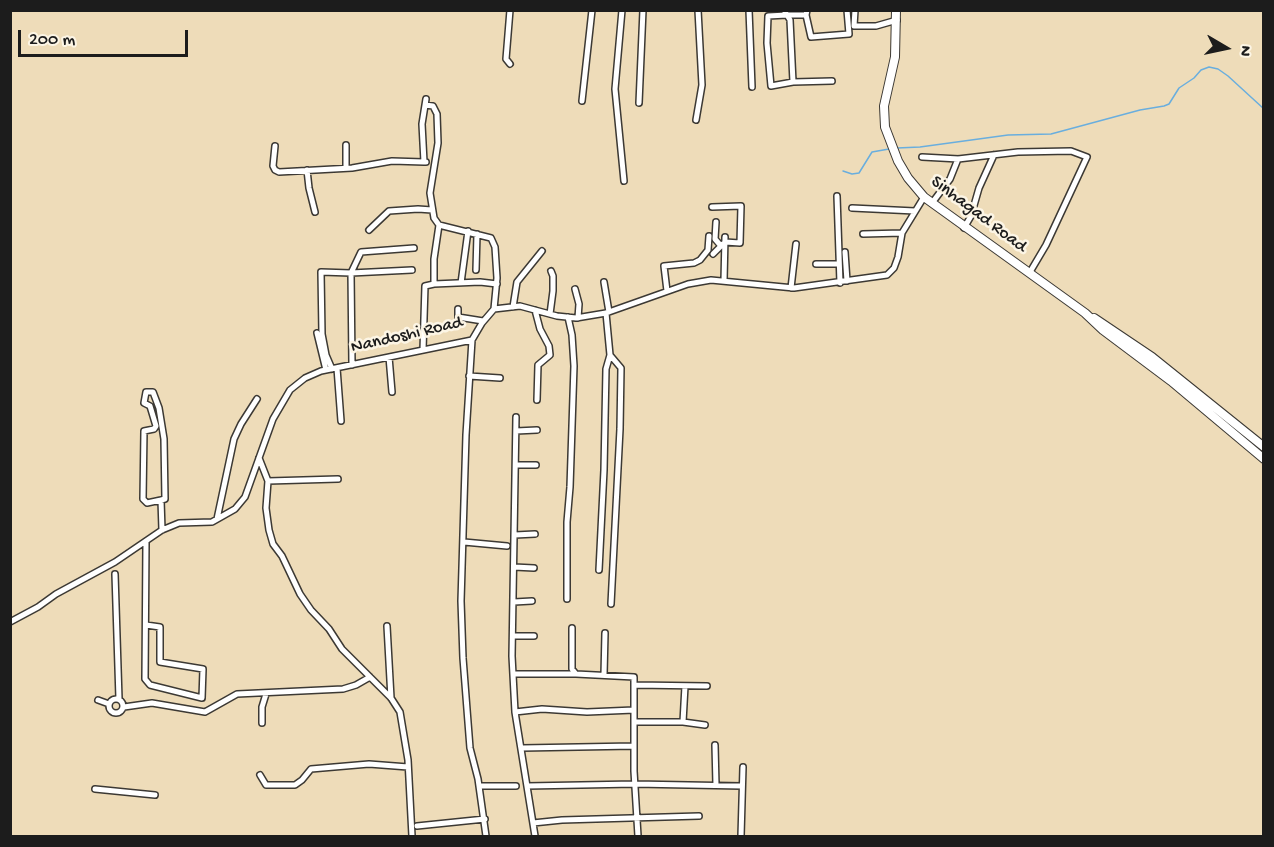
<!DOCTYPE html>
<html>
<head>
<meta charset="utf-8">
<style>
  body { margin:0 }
  #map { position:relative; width:1274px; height:847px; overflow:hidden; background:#eedcb9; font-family:"Gochi Hand",sans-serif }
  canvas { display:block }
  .frame { position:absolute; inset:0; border:12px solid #1c1c1c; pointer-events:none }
  .north { position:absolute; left:1196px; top:18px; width:60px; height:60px; -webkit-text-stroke:4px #fcf5e5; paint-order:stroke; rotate:99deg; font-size:16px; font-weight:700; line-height:24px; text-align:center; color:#1c1c1c }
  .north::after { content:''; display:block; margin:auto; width:21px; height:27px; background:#1c1c1c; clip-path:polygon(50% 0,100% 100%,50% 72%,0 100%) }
  .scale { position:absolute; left:18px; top:30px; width:170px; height:27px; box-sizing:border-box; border:3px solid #1c1c1c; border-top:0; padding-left:8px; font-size:18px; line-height:21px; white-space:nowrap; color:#1c1c1c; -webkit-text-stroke:4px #fcf5e5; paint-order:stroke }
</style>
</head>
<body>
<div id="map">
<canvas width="1274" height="847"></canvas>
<div class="frame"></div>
<div class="north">N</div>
<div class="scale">200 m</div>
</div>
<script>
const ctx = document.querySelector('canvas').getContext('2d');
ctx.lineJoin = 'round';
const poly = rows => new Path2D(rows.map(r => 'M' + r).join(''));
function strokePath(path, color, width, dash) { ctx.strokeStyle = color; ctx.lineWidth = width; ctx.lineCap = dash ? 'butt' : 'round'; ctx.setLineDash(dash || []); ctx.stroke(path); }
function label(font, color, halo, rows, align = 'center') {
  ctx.font = font + ' "Gochi Hand",sans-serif'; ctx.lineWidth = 5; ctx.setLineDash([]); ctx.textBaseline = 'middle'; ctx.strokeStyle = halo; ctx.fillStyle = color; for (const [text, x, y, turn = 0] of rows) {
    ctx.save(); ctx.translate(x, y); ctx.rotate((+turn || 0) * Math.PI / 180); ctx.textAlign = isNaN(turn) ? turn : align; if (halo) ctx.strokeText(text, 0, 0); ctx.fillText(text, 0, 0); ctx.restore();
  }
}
const stream = poly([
  [897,148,920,147,1008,135,1051,134,1140,110,1164,106,1169,104,1179,88,1194,78,1201,70,1209,67,1218,69,1228,76,1264,109],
  [843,171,852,174,859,173,872,152,889,149]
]);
const minor = poly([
  [510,10,506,59,510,64],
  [622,10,615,89,624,181],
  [749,10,752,87],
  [784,10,790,20,793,82,771,86,767,43,768,16,787,15,806,15],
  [807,10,806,15,811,37,849,34,847,10],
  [855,10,854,26,876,26,897,20],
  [793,82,832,81],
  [582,101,592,10],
  [639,103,643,10],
  [696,120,702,85,698,10],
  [275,146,273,166,275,170,279,172,352,168,392,161,424,162],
  [922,157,959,159],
  [426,162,424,162,422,124,426,99],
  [346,168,346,145],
  [307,170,309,188,315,212],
  [837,196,840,283],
  [932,203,950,179,958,159,1018,152,1071,151,1087,157,1046,245,1030,272],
  [712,207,741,206,740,243,725,242,721,246],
  [852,208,915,211],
  [439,225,491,238,495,247,497,278,494,309],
  [964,228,971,216,979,188,994,155],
  [369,230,389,211,418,209,432,210],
  [863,234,902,233],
  [845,252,847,281],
  [713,254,721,246,715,239,716,222],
  [816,264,839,264],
  [476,270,477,234],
  [724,281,725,237],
  [604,282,609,312],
  [461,283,468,231],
  [434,284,480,282,497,284],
  [791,288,796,244],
  [575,289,579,304,578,318],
  [667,291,664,266,694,263,700,260,708,250,709,236],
  [513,307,517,282,542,251],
  [458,309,458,317,483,321],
  [535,310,540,329,549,346,550,355,538,365,537,400],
  [606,313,610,355,621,368,620,429,611,604],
  [550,314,553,291,553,276,551,271],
  [317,333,326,370],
  [472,340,466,435,461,601,463,658,470,748,478,779,486,836],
  [423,350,425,286,434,284,434,259,439,225,434,218,430,193,438,143,437,114,433,106,425,105],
  [389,357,392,392],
  [352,365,351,273,361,252,414,248],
  [337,368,341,421],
  [332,369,326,355,322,334,321,272,351,273,412,270],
  [469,376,500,378],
  [516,417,512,656,515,712,535,836],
  [516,431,537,430],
  [259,458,268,481,266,508,269,530,273,544,282,556,300,594,311,610,329,629,342,649,391,698,400,712,408,760,412,836],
  [516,465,536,465],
  [268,481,338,479],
  [161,500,147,503,143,499,144,431,154,429,156,426,150,406,144,403,146,392,153,392,159,408,164,439,165,499,161,500,162,530],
  [217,519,234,439,241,424,257,399],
  [515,535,535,534],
  [464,542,507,546],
  [514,567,534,568],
  [599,570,604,470,606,369,610,355],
  [115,574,119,699],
  [567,599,567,522,570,487,574,366,572,335,568,317],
  [514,602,532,601],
  [10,622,38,607,56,594,115,562,162,530,179,523,212,522,235,509,245,497,273,419,290,390,305,378,321,371,472,340,482,323,494,309,520,306,557,316,576,318,606,313,688,284,711,280,794,288,887,275,894,268,898,257,902,233,924,197],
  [146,625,160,627,160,662,203,669,202,698,150,685,145,679,146,542],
  [387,626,391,698],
  [572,628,572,669,576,674,634,677,634,771,638,836],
  [513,636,534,636],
  [514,674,576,674],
  [604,675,605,633],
  [634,685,707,686],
  '109 706a7 7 0 1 1 14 0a7 7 0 1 1-14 0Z',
  [98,700,109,704],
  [124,707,152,703,205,712,237,694,343,689,356,685,370,677],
  [515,712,542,709,587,712,634,710],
  [634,722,683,722,705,725],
  [683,722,685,686],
  [262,723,262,707,266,694],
  [715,745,716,785],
  [522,748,634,746],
  [260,775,266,785,295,785,302,780,311,769,369,764,408,767],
  [479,786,516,786],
  [527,786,635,784,742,786],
  [95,789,155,795],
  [533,823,562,820,699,816],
  [417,826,485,819],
  [741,836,743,767]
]);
const primary = poly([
  [896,10,895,57,884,106,885,127,898,161,908,178,924,197,1085,313,1103,330,1171,381,1264,459],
  [1094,318,1152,357,1264,447]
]);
const streetNames = [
  ["Sinhagad Road",978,215,37],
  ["Nandoshi Road",407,336,-13]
];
strokePath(stream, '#69aede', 1.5);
strokePath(minor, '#3c3934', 8);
strokePath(primary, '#3c3934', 10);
strokePath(minor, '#fff', 5);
strokePath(primary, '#fff', 8);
label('18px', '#1c1c1c', '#fcf5e5', streetNames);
</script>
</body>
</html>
